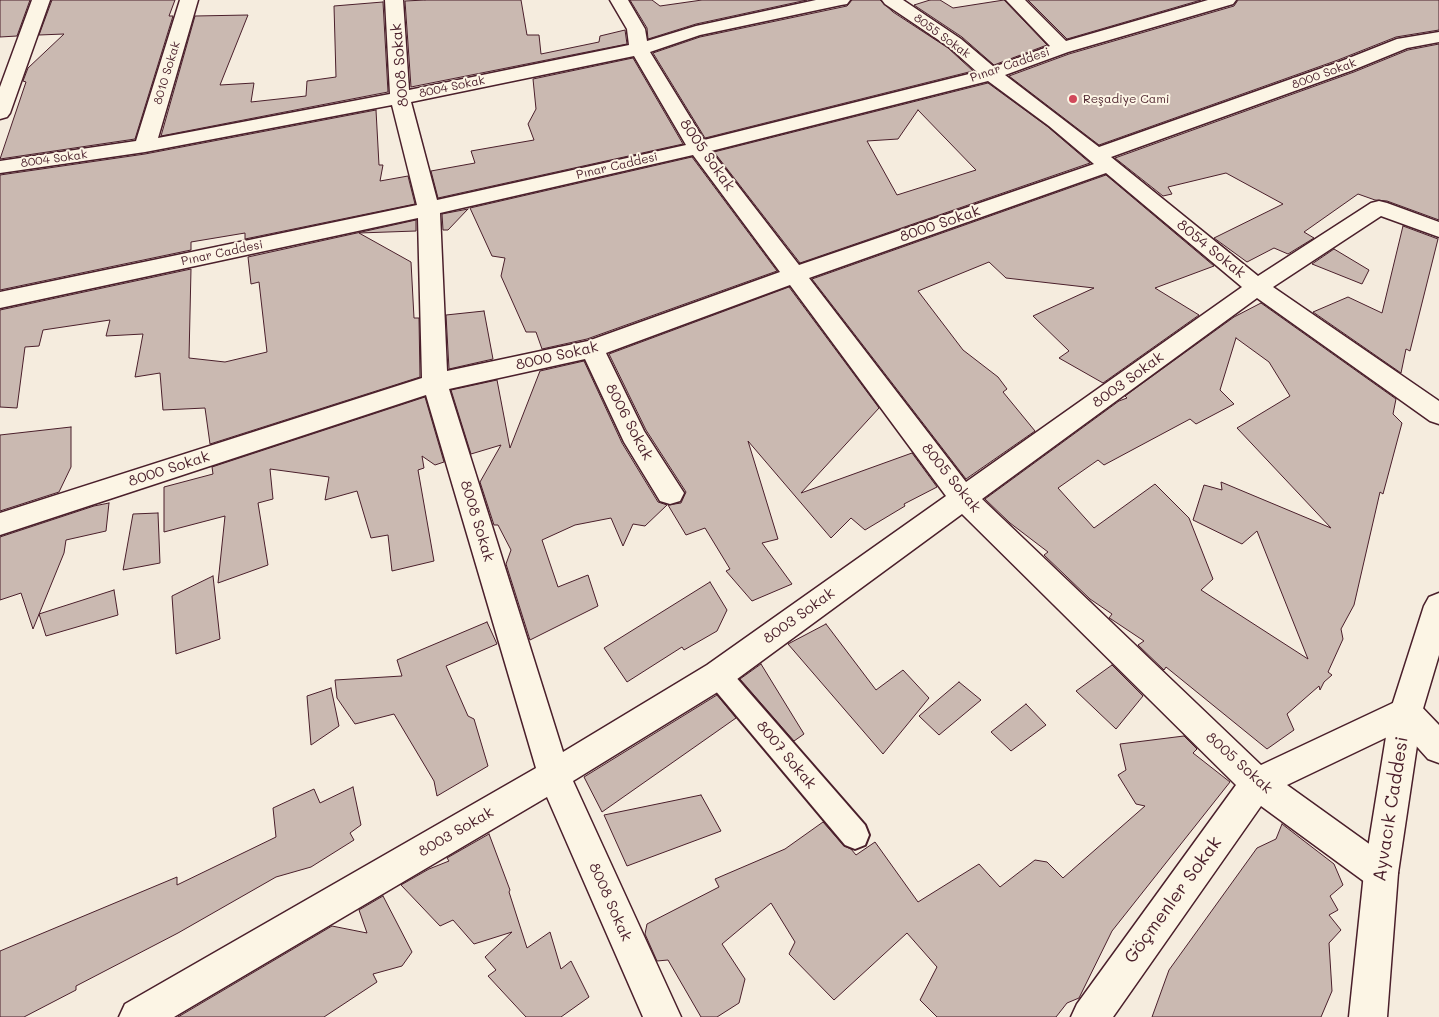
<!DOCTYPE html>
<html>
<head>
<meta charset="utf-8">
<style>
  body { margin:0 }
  canvas { display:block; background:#f5ecde }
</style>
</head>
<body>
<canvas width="1439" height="1017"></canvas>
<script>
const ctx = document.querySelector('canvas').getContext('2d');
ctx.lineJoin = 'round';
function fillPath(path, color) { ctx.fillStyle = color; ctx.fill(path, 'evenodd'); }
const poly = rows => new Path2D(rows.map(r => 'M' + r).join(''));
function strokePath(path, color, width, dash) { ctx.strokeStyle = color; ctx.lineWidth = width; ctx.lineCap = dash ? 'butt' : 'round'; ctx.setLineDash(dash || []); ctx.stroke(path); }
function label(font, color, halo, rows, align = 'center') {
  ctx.font = font + ' Mali,sans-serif'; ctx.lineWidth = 4; ctx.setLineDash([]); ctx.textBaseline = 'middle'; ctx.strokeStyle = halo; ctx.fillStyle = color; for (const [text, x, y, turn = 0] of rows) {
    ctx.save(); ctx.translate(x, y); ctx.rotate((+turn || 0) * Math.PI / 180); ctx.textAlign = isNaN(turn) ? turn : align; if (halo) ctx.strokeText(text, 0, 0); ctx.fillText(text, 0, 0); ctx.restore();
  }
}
const building = poly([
  [0,0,30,0,17,36,0,37,0,0],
  [52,0,175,0,169,16,173,16,135,139,0,159,26,82,23,81,28,68,64,34,39,35,52,0],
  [425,0,521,0,527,35,539,35,541,54,599,42,600,36,625,30,627,44,411,87,405,1,425,0],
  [630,0,652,0,660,6,702,0,807,0,696,24,648,39,647,28,630,0],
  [852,0,880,0,893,12,948,48,973,71,705,138,653,53,700,37,847,6,852,0],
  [930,0,940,0,953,8,1004,0,1047,45,994,65,962,37,914,5,930,0],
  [1028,0,1201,0,1067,39,1028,0],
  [1238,0,1439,0,1439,30,1396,37,1338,60,1099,145,1009,76,1069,54,1234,6,1238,0],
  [383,2,388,92,161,136,195,16,248,15,220,85,254,83,251,102,306,96,307,81,336,77,334,6,383,2],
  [1439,44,1439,220,1387,201,1375,200,1358,194,1304,232,1314,238,1288,254,1274,248,1247,262,1214,238,1283,204,1226,173,1168,187,1172,194,1163,196,1115,158,1354,72,1408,50,1439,44],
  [633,58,683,144,438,198,431,171,475,163,471,151,534,140,528,124,536,109,533,79,633,58],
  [988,83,1048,127,1090,163,800,263,714,152,988,83],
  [918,110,976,170,897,195,867,141,898,139,918,110],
  [376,110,379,165,383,165,380,181,408,176,415,204,245,239,245,233,191,242,191,250,0,290,0,175,145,154,376,110],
  [692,157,777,271,587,339,542,349,536,332,526,332,501,276,505,258,492,256,470,208,692,157],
  [1106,175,1214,266,1155,288,1199,315,1103,383,1059,358,1069,351,1033,316,1094,288,1006,278,989,262,918,291,963,350,998,377,1007,389,1003,392,1035,431,966,479,812,279,1106,175],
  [468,209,448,230,443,230,442,214,468,209],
  [416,220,416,231,359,233,411,262,414,318,419,318,420,377,210,444,205,408,163,410,160,373,135,377,143,334,106,336,110,320,43,330,39,346,25,347,17,408,0,407,0,310,191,269,189,358,225,362,267,352,259,282,251,284,248,257,416,220],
  [1403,226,1438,239,1410,351,1406,349,1401,373,1313,312,1348,297,1382,313,1403,226],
  [1334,249,1369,270,1362,284,1312,264,1334,249],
  [789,287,879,408,801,493,912,453,937,487,904,504,905,506,865,530,851,518,831,538,748,441,778,539,762,543,792,584,752,601,726,571,730,569,705,528,686,535,668,505,681,503,686,492,646,430,609,354,789,287],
  [1261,303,1396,399,1393,414,1402,423,1383,494,1380,492,1354,605,1341,629,1343,639,1328,672,1332,675,1324,682,1320,690,1319,686,1287,714,1294,730,1267,749,1166,667,1164,670,1138,645,1144,641,1111,619,1109,618,1112,614,1090,599,1044,555,1048,552,1010,523,985,499,1119,401,1127,398,1125,396,1234,317,1261,303],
  [1236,338,1269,362,1290,396,1237,428,1331,528,1221,482,1222,490,1204,485,1193,520,1242,544,1257,531,1308,659,1201,590,1213,579,1189,518,1155,484,1094,528,1058,488,1098,460,1104,465,1190,419,1196,424,1234,404,1220,390,1236,338],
  [484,311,493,359,449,369,446,315,484,311],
  [584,361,622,443,658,502,667,505,645,526,633,524,623,546,611,518,575,525,542,540,558,587,588,575,598,606,530,640,506,564,511,550,498,525,494,525,480,482,501,445,471,454,451,390,497,380,510,448,540,371,584,361],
  [425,397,444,462,435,465,422,456,424,468,418,470,434,561,392,571,388,535,371,538,357,491,325,500,329,477,270,469,273,499,258,503,268,565,218,583,225,516,164,532,164,487,213,474,212,467,425,397],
  [71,427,71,467,59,492,0,511,0,435,71,427],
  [109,503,106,531,66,540,64,553,33,629,21,593,0,600,0,537,94,506,109,503],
  [158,513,160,563,123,570,133,514,158,513],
  [213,576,220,639,176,654,172,596,213,576],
  [710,582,727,610,717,631,684,650,682,647,627,682,604,648,710,582],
  [114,590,118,615,46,636,39,614,114,590],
  [487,622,497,644,446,666,468,716,474,719,488,766,437,796,434,781,394,714,355,724,337,698,335,680,402,676,397,660,487,622],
  [826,624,876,690,903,670,929,698,883,754,788,644,826,624],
  [761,664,804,734,794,741,740,679,761,664],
  [1112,665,1143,696,1116,729,1076,691,1112,665],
  [959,682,981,700,939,735,919,716,959,682],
  [331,688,339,726,311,745,307,696,331,688],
  [717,695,736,718,602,812,584,777,717,695],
  [1026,704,1046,725,1011,751,991,732,1026,704],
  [1184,736,1197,749,1193,753,1230,782,1112,931,1079,998,1067,1003,1056,1017,937,1017,920,1000,937,967,907,933,834,1000,789,954,795,942,771,903,722,944,745,979,739,1003,717,1017,701,1017,668,960,657,961,645,934,647,924,719,887,715,879,785,849,823,822,844,846,851,849,856,855,875,842,918,902,979,864,1000,887,1035,860,1047,862,1063,878,1145,806,1136,804,1118,775,1126,770,1120,744,1184,736],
  [353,787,361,825,350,833,354,840,311,867,276,877,178,933,76,986,76,990,24,1017,0,1017,0,951,177,877,177,885,276,837,273,808,314,789,320,803,353,787],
  [701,795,721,831,627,866,604,815,701,795],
  [1282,824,1334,864,1343,885,1330,896,1338,910,1329,915,1341,930,1329,943,1332,991,1321,1017,1152,1017,1169,970,1257,848,1276,839,1282,824],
  [489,834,510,890,509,892,527,948,550,932,561,969,571,961,589,997,561,1017,526,1017,488,976,496,970,485,957,512,932,474,944,453,920,440,926,401,885,429,869,449,861,447,858,489,834],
  [383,896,412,952,402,966,373,974,377,982,324,1017,178,1017,332,926,367,933,359,910,383,896]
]);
const pedestrian = poly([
  [718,664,727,667,865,825,869,835,865,845,855,849,845,845,709,683,705,675,709,667,718,664]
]);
const minor = poly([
  [32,0,50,0,10,113,7,117,0,119,0,87,32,0],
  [180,0,198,0,158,138,390,94,385,0,403,0,409,90,629,45,627,29,610,0,628,0,645,29,647,41,696,26,816,0,850,0,847,4,841,5,700,35,650,52,704,140,977,72,949,47,885,4,882,0,903,0,961,39,994,67,1050,46,1006,0,1025,0,1066,41,1208,0,1236,0,1233,4,1068,52,1005,75,1099,147,1339,62,1397,39,1439,32,1439,42,1407,48,1353,70,1111,157,1258,276,1371,203,1379,201,1387,203,1439,222,1439,237,1381,216,1273,287,1439,401,1439,424,1430,421,1257,298,982,499,1261,765,1395,702,1406,698,1417,702,1439,725,1439,763,1428,759,1402,730,1287,785,1393,861,1398,873,1393,885,1381,890,1369,885,1261,806,1113,1017,1071,1017,1077,1004,1236,785,962,514,729,685,573,781,681,1017,643,1017,547,797,174,1017,119,1017,125,1004,536,768,426,395,0,535,0,513,422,378,418,218,0,308,0,292,417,205,392,105,145,152,0,173,0,161,136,141,180,0],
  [634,56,686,145,437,200,411,102,634,56],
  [988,81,1049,126,1094,164,799,265,711,151,988,81],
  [693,155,780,272,588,341,447,371,440,213,693,155],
  [1106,173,1242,287,966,482,809,278,1106,173],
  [790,285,946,496,707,665,563,752,449,389,585,359,624,442,660,501,670,504,680,501,684,493,644,431,606,353,790,285]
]);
const tertiary = poly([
  [1439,593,1439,655,1422,712,1398,873,1387,1017,1349,1017,1364,873,1390,712,1424,606,1429,597,1439,593]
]);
const markers = [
  [1073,99,5,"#d1495b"]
];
const farStreetnames = [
  ["8055 Sokak",942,36,36],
  ["Pınar Caddesi",1010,65,-19],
  ["8010 Sokak",167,73,-73],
  ["8000 Sokak",1324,74,-20],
  ["8004 Sokak",452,87,-12],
  ["8004 Sokak",54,159,-8],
  ["Pınar Caddesi",617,166,-13],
  ["Pınar Caddesi",222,253,-12]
];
const farPoinames = [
  ["Reşadiye Cami",1083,99]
];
const streetNames = [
  ["8008 Sokak",400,65,-95],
  ["8005 Sokak",707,155,55],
  ["8000 Sokak",940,224,-19],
  ["8054 Sokak",1211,249,39],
  ["8000 Sokak",557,356,-13],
  ["8003 Sokak",1128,380,-36],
  ["8006 Sokak",629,422,62],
  ["8000 Sokak",169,469,-18],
  ["8005 Sokak",951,478,51],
  ["8008 Sokak",477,521,73],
  ["8003 Sokak",799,616,-36],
  ["8007 Sokak",786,755,50],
  ["8005 Sokak",1239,763,42],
  ["8003 Sokak",456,832,-30],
  ["8008 Sokak",610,902,66]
];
const nearStreetnames = [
  ["Ayvacık Caddesi",1391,809,-81],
  ["Göçmenler Sokak",1173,900,-54]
];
fillPath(building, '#cab9b1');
strokePath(building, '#4a1f2b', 1);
strokePath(pedestrian, '#4a1f2b', 4);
strokePath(minor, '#4a1f2b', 3);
strokePath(tertiary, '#4a1f2b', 3);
fillPath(pedestrian, '#fcf5e5');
fillPath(minor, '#fcf5e5');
fillPath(tertiary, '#fcf5e5');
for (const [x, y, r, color] of markers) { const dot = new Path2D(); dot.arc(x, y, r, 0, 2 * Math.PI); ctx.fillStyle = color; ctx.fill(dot); strokePath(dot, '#fcf5e5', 2); }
label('12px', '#4a1f2b', '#fcf5e5', farStreetnames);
label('12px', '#4a1f2b', '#fcf5e5', farPoinames, 'left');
label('15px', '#4a1f2b', '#fcf5e5', streetNames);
label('18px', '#4a1f2b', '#fcf5e5', nearStreetnames);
</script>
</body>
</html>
